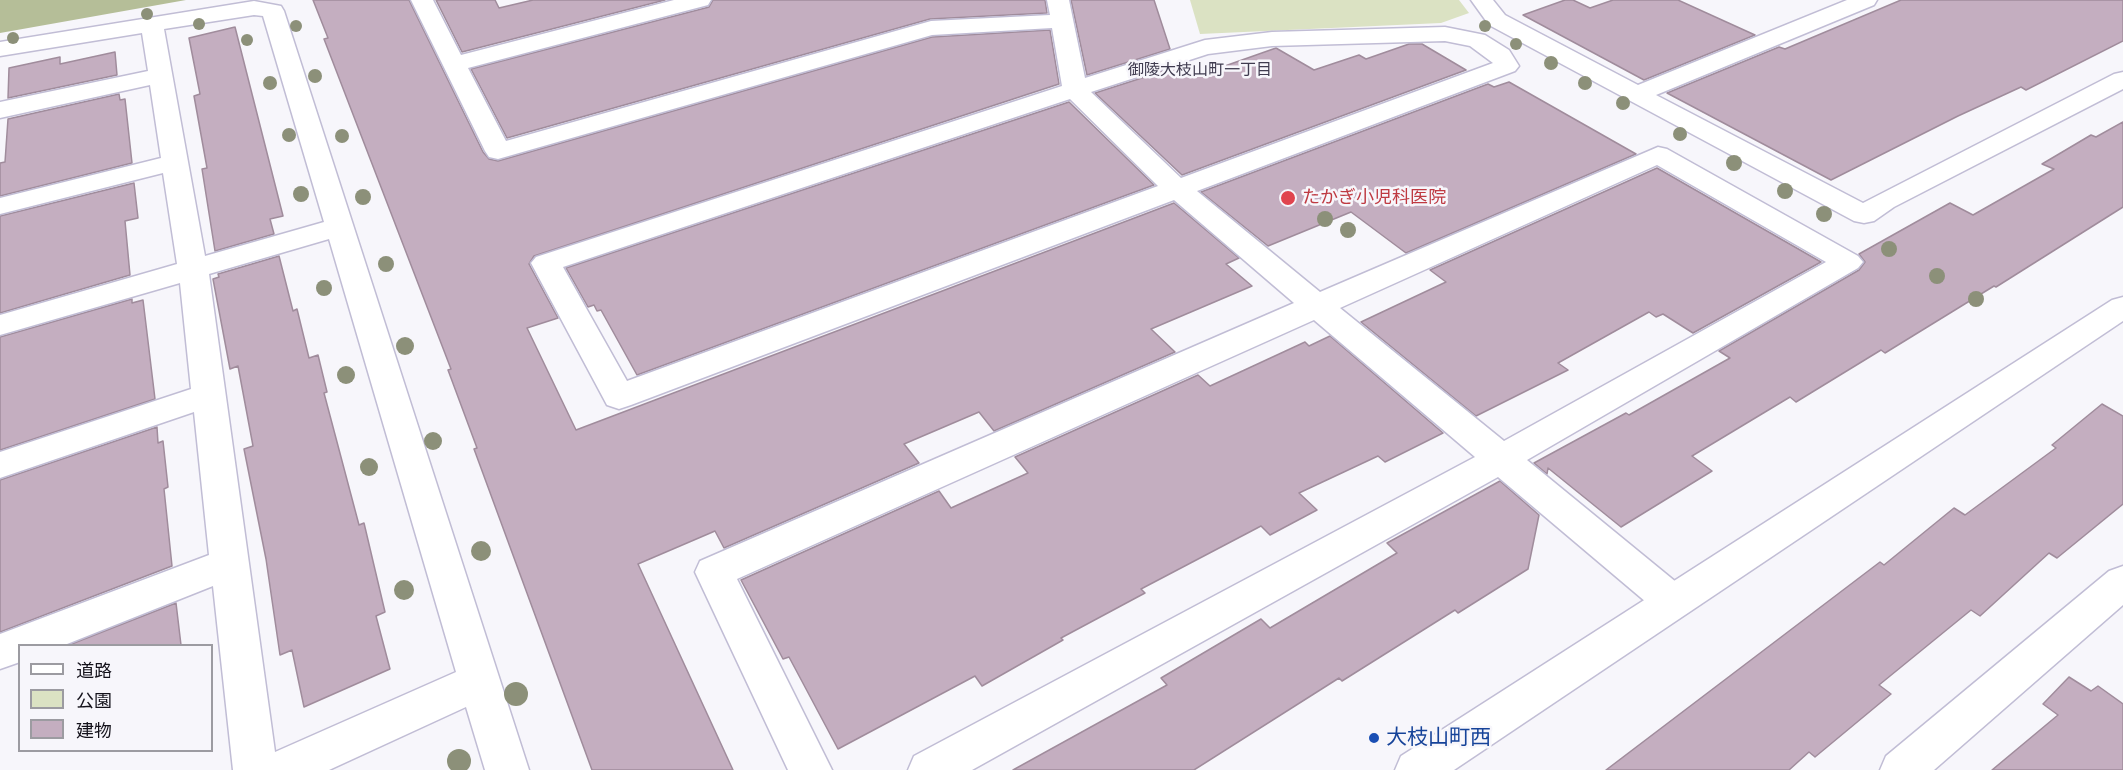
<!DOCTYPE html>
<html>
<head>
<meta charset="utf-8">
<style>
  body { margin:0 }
  #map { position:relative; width:2123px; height:770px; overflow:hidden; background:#f7f6fb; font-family:Inter,"Noto Sans JP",sans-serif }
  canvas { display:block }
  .legend { position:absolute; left:18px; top:644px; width:195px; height:108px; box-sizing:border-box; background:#f7f6fb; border:2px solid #9c9ba1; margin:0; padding:8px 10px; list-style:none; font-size:18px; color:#14121b }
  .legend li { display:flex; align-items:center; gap:12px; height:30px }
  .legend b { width:30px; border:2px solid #9c9ba1 }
</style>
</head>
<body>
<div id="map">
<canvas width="2123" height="770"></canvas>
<ul class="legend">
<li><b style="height:8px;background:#fff"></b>道路</li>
<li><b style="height:16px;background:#dbe2c3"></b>公園</li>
<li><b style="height:16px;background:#c4aec0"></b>建物</li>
</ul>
</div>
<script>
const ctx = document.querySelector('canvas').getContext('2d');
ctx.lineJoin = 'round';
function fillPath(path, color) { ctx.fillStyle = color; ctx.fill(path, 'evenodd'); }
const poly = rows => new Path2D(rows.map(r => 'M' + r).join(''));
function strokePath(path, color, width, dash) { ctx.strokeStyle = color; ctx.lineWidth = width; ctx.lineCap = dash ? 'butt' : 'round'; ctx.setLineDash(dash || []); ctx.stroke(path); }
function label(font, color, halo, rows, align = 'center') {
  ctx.font = font + ' Inter,"Noto Sans JP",sans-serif'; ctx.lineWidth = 5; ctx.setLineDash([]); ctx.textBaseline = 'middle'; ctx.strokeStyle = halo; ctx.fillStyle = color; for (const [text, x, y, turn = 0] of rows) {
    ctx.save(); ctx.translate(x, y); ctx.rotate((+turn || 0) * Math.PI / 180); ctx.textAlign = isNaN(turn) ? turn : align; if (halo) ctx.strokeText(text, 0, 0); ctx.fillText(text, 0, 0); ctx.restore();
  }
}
const green = poly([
  [1190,0,1459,0,1469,13,1441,23,1200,34]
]);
const forest = poly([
  [0,0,186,0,0,33]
]);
const building = poly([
  [313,0,409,0,483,152,489,159,498,161,932,37,1050,30,1059,84,534,256,529,264,558,318,527,328,576,430,1174,203,1239,258,1226,264,1252,286,1151,329,1175,352,994,431,979,412,904,444,919,463,724,548,715,531,638,564,733,770,592,770,474,449,477,448,448,370,451,369,324,39,328,38,313,0],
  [436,0,495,0,499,8,533,0,665,0,462,52,436,0],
  [713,0,1045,0,1047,13,930,19,507,138,471,69,709,7,713,0],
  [1071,0,1154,0,1170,49,1087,75,1071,0],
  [1565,0,1573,0,1590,8,1613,0,1678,0,1755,35,1644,80,1523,15,1565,0],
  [1901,0,2123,0,2123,41,2026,90,2021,87,1958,116,1831,180,1667,93,1779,47,1785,49,1901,0],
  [235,27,283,216,270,219,274,234,215,251,202,169,207,168,194,96,200,94,189,38,235,27],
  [1409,44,1422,44,1466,70,1182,175,1095,93,1176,67,1179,78,1218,65,1222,67,1276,48,1314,70,1359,55,1366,59,1409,44],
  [115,52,117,75,8,98,9,68,60,57,60,64,115,52],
  [1509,82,1636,154,1406,253,1351,212,1268,246,1201,192,1488,84,1494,87,1509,82],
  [119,94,120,100,125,99,132,163,0,196,0,163,5,162,8,119,119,94],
  [1069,102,1154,185,637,375,601,310,597,311,594,305,588,307,566,268,1069,102],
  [2123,122,2123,207,1996,287,1994,286,1885,353,1881,350,1796,402,1790,397,1692,456,1712,471,1621,527,1548,468,1547,474,1534,463,1626,413,1629,415,1730,358,1719,351,1859,270,1865,262,1859,254,1950,203,1973,215,2054,169,2042,164,2091,135,2096,137,2123,122],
  [1657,168,1821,262,1693,333,1663,314,1656,317,1649,312,1558,363,1568,370,1476,416,1361,322,1446,282,1430,270,1657,168],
  [134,183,138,218,125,221,130,275,0,313,0,216,134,183],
  [279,256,293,311,297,309,309,358,318,355,327,392,324,393,359,525,364,523,385,612,376,616,390,669,304,707,292,650,280,655,266,559,244,449,253,446,238,366,230,369,213,279,219,277,218,274,279,256],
  [132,299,132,303,143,300,155,399,0,450,0,337,132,299],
  [1330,336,1443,433,1385,462,1378,456,1299,493,1317,510,1270,535,1261,526,1141,589,1145,593,1061,638,1063,640,982,686,975,676,838,749,789,657,783,659,741,580,939,491,951,508,1028,473,1015,457,1198,375,1210,386,1305,342,1309,346,1330,336],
  [2102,404,2123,416,2123,504,2057,558,2049,553,1980,616,1971,610,1879,685,1891,694,1815,757,1809,752,1789,770,1606,770,1880,562,1884,565,1954,508,1965,515,2056,448,2052,445,2102,404],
  [157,427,158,443,163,441,168,487,164,489,172,566,0,632,0,480,157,427],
  [1500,481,1539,515,1528,569,1458,613,1455,610,1342,681,1339,678,1194,770,1013,770,1167,685,1161,678,1261,619,1270,628,1397,553,1387,543,1500,481],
  [176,603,181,645,69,645,176,603],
  [2069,677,2091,691,2098,686,2123,704,2123,770,1992,770,2058,715,2043,704,2069,677]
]);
const minor = poly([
  [411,0,433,0,461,55,674,0,711,0,708,5,468,68,506,141,931,21,1050,15,1047,0,1069,0,1085,78,1205,40,1272,32,1445,27,1485,35,1509,50,1519,66,1515,71,1197,191,1320,292,1658,147,1667,149,1858,256,1863,262,1858,268,1527,460,1687,591,1693,602,1687,613,1673,618,1659,613,1498,477,972,770,908,770,914,756,1475,457,1314,320,737,579,832,770,788,770,695,572,700,561,1294,303,1174,200,631,405,619,409,607,405,531,263,536,257,1062,86,1052,28,932,35,498,159,489,157,485,151,411,0],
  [1445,41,1470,46,1493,63,1181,178,1091,92,1208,54,1272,46,1445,41],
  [1070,99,1158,186,627,381,563,267,1070,99],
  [1657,165,1826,262,1504,441,1340,308,1657,165],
  [1471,0,1493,0,1505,15,1638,85,1847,0,1877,0,1874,5,1656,95,1863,203,2114,74,2123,72,2123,89,1894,207,1874,221,1864,223,1854,221,1489,25,1471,0],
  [254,1,281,6,284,11,529,770,485,770,466,707,329,770,233,770,213,586,62,646,20,646,20,662,0,669,0,634,209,555,194,412,0,478,0,452,191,389,180,283,0,335,0,315,177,264,163,173,0,214,0,198,161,158,150,85,0,118,0,102,148,71,142,33,0,56,0,42,254,1],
  [254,15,263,16,324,222,205,256,164,29,254,15],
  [329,239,456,672,275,752,209,274,329,239],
  [2123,566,2123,605,1934,770,1880,770,1886,756,2109,571,2123,566]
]);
const tertiary = poly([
  [2123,297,2123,321,1454,770,1395,770,1401,756,2112,300,2123,297]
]);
const trees = [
  [147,14,6],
  [199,24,6],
  [296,26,6],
  [1485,26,6],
  [13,38,6],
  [247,40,6],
  [1516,44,6],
  [1551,63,7],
  [315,76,7],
  [270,83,7],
  [1585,83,7],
  [1623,103,7],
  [1680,134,7],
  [289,135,7],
  [342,136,7],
  [1734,163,8],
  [1785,191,8],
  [301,194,8],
  [363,197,8],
  [1824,214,8],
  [1325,219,8],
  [1348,230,8],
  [1889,249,8],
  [386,264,8],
  [1937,276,8],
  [324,288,8],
  [1976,299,8],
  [405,346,9],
  [346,375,9],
  [433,441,9],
  [369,467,9],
  [481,551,10],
  [404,590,10],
  [516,694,12],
  [459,761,12]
];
const markers = [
  [1288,198,8,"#e0444e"],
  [1374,738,6,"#1a4fb4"]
];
const farNeighbourhoodnames = [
  ["御陵大枝山町一丁目",1200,70]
];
const healthNames = [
  ["たかぎ小児科医院",1302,198]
];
const nearTransitnames = [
  ["大枝山町西",1386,738]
];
fillPath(green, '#dbe2c3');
fillPath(forest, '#b5be98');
fillPath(building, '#c4aec0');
strokePath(building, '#a08c9c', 1.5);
strokePath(minor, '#c1bdd5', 3);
strokePath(tertiary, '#c1bdd5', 3);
fillPath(minor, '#fff');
fillPath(tertiary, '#fff');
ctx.fillStyle = '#8c9079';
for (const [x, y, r] of trees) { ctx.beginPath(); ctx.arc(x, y, r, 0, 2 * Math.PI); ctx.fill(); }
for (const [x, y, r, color] of markers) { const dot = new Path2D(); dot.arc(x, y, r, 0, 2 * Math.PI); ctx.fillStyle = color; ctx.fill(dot); strokePath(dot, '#f7f6fb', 2); }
label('16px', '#403c50', '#f7f6fb', farNeighbourhoodnames);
label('18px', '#be3a42', '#f7f6fb', healthNames, 'left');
label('21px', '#164399', '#f7f6fb', nearTransitnames, 'left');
</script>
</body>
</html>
